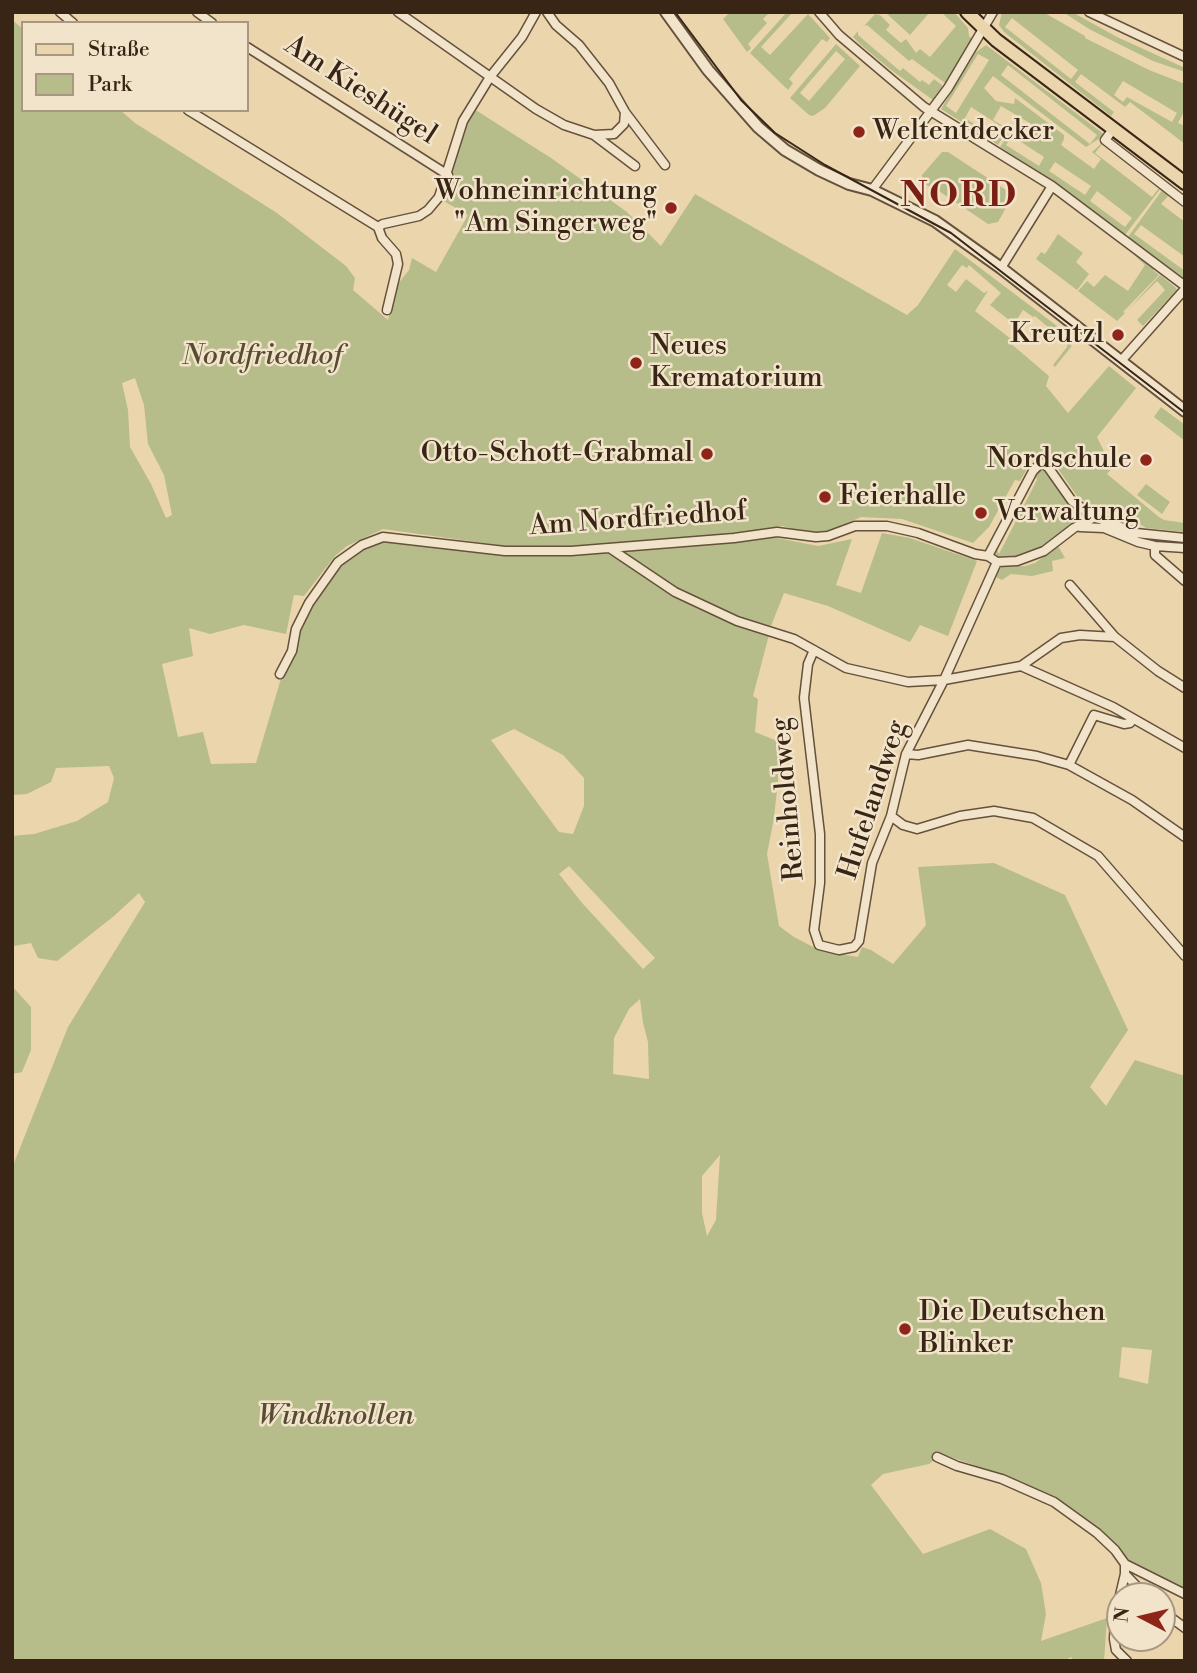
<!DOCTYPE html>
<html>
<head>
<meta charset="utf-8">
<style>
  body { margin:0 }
  #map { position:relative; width:1197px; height:1673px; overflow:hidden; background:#ebd5ad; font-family:"Libre Bodoni",serif }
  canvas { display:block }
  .frame { position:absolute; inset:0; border:14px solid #382516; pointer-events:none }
  .legend { position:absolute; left:21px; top:21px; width:228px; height:91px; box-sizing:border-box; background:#f2e4ca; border:2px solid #a89882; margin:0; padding:9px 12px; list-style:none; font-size:21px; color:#382516 }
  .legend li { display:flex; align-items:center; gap:14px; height:35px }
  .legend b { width:35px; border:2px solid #a89882 }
  .north { position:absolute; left:1106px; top:1582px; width:70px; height:70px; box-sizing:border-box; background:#f2e4ca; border:2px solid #a89882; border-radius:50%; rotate:277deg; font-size:19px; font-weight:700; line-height:28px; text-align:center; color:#382516 }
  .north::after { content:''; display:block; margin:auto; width:24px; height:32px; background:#8f2418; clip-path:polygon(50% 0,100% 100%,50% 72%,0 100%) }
</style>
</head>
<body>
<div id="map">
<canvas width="1197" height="1673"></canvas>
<div class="frame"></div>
<ul class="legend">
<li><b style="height:9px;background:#ebd5ad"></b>Straße</li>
<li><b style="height:19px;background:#b6bd8a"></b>Park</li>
</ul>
<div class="north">N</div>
</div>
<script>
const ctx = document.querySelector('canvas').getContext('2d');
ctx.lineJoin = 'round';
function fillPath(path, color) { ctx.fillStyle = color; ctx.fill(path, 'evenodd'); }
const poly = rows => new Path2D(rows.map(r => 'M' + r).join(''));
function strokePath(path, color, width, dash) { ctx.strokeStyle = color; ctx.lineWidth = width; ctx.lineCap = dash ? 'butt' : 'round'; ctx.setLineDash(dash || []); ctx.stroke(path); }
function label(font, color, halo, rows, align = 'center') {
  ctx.font = font + ' "Libre Bodoni",serif'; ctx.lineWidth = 5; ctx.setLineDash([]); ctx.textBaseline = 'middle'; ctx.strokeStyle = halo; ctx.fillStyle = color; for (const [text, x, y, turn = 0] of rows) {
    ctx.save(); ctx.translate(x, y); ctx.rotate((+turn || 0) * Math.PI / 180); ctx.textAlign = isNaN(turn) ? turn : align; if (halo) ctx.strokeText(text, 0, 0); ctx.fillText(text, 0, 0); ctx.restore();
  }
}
const green = poly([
  [730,12,770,12,763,19,767,23,748,44,751,48,747,52,723,19],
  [787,12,793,12,761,47,770,55,808,14,830,38,827,42,822,39,789,79,793,83,788,90,750,53],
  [885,12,930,12,910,35],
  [941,12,954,12,968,28,969,36,973,40,945,83,912,59,909,61,867,25,864,26,875,14,880,15,890,25,886,30,901,43,906,39,916,53,920,49,930,57,956,26],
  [1002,12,1043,12,1085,36,1085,38,1149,70,1185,84,1185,110,1178,123,1185,126,1185,144,1130,102,1125,107,1081,74,1075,82,1114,112,1111,116,1004,32,999,25],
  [1012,18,1078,70,1071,79,1005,27],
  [1123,81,1177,113,1172,122,1127,97,1123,102,1114,95],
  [1063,12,1072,12,1117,37,1185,68,1185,72,1153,61,1089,29],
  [12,20,23,29,23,110,120,110,135,123,277,213,346,266,355,278,353,290,388,320,397,285,409,270,412,258,436,272,468,215,440,199,452,173,467,121,474,109,551,158,627,212,661,246,695,194,907,315,918,305,955,249,1073,338,1071,347,1055,367,1053,365,1067,347,1067,343,1035,316,1033,317,1023,310,1014,324,990,305,1001,293,969,265,967,268,962,265,947,285,956,292,966,279,984,293,988,291,975,311,1011,339,1009,342,1049,376,1046,386,1068,413,1109,366,1136,388,1097,437,1112,468,1107,474,1159,517,1164,520,1185,523,1185,532,1146,528,1140,524,1138,527,1099,510,1077,496,1051,459,1044,456,1036,457,1031,462,1020,481,1015,480,989,527,973,543,902,519,861,517,830,531,805,533,783,526,732,534,558,548,505,546,383,529,347,546,335,556,304,596,294,595,286,634,244,625,210,634,189,628,193,656,162,664,178,737,203,732,211,764,256,763,282,675,310,607,342,565,363,549,384,541,506,554,610,552,735,623,769,635,753,696,758,699,755,732,782,743,774,818,767,854,779,926,794,937,821,951,858,957,862,947,871,950,893,964,926,925,918,867,994,863,1065,895,1128,1030,1090,1087,1106,1106,1135,1060,1185,1076,1185,1589,1129,1561,1117,1548,1056,1499,994,1472,942,1454,929,1464,883,1474,871,1485,923,1554,990,1529,1026,1549,1041,1583,1046,1614,1041,1641,1107,1618,1104,1661,1073,1661,1071,1657,1064,1661,12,1661,12,1168,68,1027,145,902,139,893,114,916,57,961,38,958,31,943,14,946,12,955,12,836,34,834,77,821,108,802,114,778,109,766,56,768,51,782,27,794,12,795],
  [135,378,144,405,148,444,164,475,172,515,166,518,151,484,130,447,128,410,122,383],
  [514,729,563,755,584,778,584,806,573,834,559,832,491,740],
  [569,866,655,958,643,969,583,904,559,874],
  [640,999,643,1023,648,1042,649,1079,613,1074,614,1038,629,1009],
  [720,1155,716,1220,707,1236,702,1213,702,1176],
  [1122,1347,1152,1350,1148,1384,1119,1377],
  [858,31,858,35,900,71,903,68,920,82,922,80,929,85,934,79,943,86,933,100,891,70,861,45,853,37],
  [836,44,860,66,825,108,813,116,809,115,790,98],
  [836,51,845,59,809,101,800,93],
  [986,45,1105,135,1086,147,993,76,984,88,996,101,1014,104,1015,98,1064,135,1064,139,1061,145,1094,169,1101,159,1092,152,1102,143,1161,188,1125,235,1044,176,1000,147,1011,131,1024,139,1033,125,1001,106,993,120,1008,129,998,145,941,109,976,52],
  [978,54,989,60,956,113,946,106],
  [1008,65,1097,135,1090,144,1001,75],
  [971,107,1002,127,996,138,965,118],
  [1012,136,1044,157,1039,166,1006,145],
  [1103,143,1159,188,1152,197,1095,153],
  [1055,162,1091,186,1085,195,1049,171],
  [1097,191,1132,218,1125,227,1090,201],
  [942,152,948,152,1012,194,1012,197,998,222,988,224,942,193,923,183,922,175],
  [1163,189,1185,206,1185,208,1168,196,1161,204,1185,222,1185,257,1141,225,1134,234,1185,271,1185,279,1128,237],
  [1058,234,1083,253,1076,262,1089,274,1077,290,1036,259,1041,252,1045,254],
  [1132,253,1154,268,1153,270,1159,275,1123,312,1125,313,1117,321,1078,291,1087,281,1094,287,1105,275,1128,291,1145,265],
  [1160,275,1175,287,1177,290,1143,326,1137,320,1165,290,1157,281,1127,311],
  [1161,407,1185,425,1185,441,1154,417],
  [1039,468,1045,468,1085,514,1085,518,1039,550,1023,556,1006,558,996,557,996,547,999,554,1037,480,1035,472],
  [1146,484,1170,502,1162,514,1137,495],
  [882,533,910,538,977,561,948,636,920,625,910,642,828,606,784,593,771,626,740,617,678,589,621,551,772,537,818,546,852,539,836,585,861,593],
  [1058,546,1065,558,1052,561,1053,571,1032,576,1011,574,1002,580,996,577,1001,567,1025,566,1035,563],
  [12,986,31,1007,31,1050,22,1072,12,1074]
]);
const minor = poly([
  [60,12,73,23],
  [197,12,212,23],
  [398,12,536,109,564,125,594,135,614,134,624,124,625,112],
  [547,12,556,25,579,45,609,83,625,112,665,165],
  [819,12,839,35,924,107,1052,186,1185,286],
  [1089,12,1185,57],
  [247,47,448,175],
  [188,110,378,227],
  [1114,128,1105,140,1185,202],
  [594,135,635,166],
  [872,190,948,88,993,12],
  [378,227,383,224,419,216,428,210,439,197,463,121,490,77,522,37,536,12],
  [378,227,382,238,396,254,398,264,387,310],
  [1001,268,1052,186],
  [1121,361,1185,289],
  [1080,527,1104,528,1138,542,1155,546,1185,548],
  [1155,546,1155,555,1185,581],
  [611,549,675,592,737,621,794,639,846,668,908,682,944,680,1021,666,1113,707,1185,748],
  [988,556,1033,471,1041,463,1048,467,1072,501,1095,517,1136,533,1185,538],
  [1070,585,1115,637,1158,671,1185,688],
  [814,650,808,664,804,698,820,834,820,883,814,930,819,945,839,950,854,947,859,941,872,863,891,816,906,754,944,680,997,562],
  [1021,666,1061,638,1080,635,1115,637],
  [280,674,292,651,296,629,309,603,338,562,362,545,383,537,505,551,571,551,734,538,777,532,816,537,828,536,855,526,887,526,918,533,975,554,988,556,997,562,1017,561,1044,551,1074,528,1095,517],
  [906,754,918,755,968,745,1037,756,1069,765,1132,800,1185,837],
  [1069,765,1094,715,1124,724,1130,723,1133,719],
  [891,816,903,825,917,829,960,816,994,811,1033,818,1098,856,1185,956],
  [937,1457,957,1466,1002,1479,1054,1502,1097,1533,1115,1550,1125,1564,1185,1594],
  [1125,1564,1125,1574,1115,1616,1114,1639,1116,1650,1127,1661],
  [1125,1574,1146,1596],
  [1162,1611,1185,1628]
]);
const tertiary = poly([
  [666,12,708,70,758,127,785,150,819,170,849,184,872,190,935,221,1001,268,1185,411]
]);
const primary = poly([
  [967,12,996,40,1185,183]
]);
const tram = poly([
  [675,12,741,100,775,133,825,165,951,233,1185,413]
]);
const markers = [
  [859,132,7,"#8f2418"],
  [671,208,7,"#8f2418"],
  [1118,335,7,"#8f2418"],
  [636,363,7,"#8f2418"],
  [707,454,7,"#8f2418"],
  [1146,460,7,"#8f2418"],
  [825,497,7,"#8f2418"],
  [981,513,7,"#8f2418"],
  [905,1329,7,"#8f2418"]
];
const streetNames = [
  ["Am Kieshügel",360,91,33],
  ["Am Nordfriedhof",638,520,-4],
  ["Reinholdweg",789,799,-95],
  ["Hufelandweg",874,800,-72]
];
const poiNames = [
  ["Weltentdecker",873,132],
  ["Wohneinrichtung",657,192,"right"],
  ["\"Am Singerweg\"",657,224,"right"],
  ["Kreutzl",1104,335,"right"],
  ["Neues",650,347],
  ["Krematorium",650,379],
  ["Otto-Schott-Grabmal",693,454,"right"],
  ["Nordschule",1132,460,"right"],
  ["Feierhalle",839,497],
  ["Verwaltung",995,513],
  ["Die Deutschen",919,1313],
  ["Blinker",919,1345]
];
const parkNames = [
  ["Nordfriedhof",262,357],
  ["Windknollen",336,1417]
];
const districtNames = [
  ["NORD",959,198]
];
fillPath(green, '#b6bd8a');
strokePath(minor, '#65513c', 11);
strokePath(tertiary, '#65513c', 14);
strokePath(primary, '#382516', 16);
strokePath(minor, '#f2e4ca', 8);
strokePath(tertiary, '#f2e4ca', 10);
strokePath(primary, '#ebd5ad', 12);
strokePath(tram, '#382516', 2);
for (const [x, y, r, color] of markers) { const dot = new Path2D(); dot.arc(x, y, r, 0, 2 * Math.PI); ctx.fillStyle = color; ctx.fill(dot); strokePath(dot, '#f2e4ca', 2.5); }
label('28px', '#382516', '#f2e4ca', streetNames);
label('28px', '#382516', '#f2e4ca', poiNames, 'left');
label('italic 28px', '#584b33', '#f2e4ca', parkNames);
ctx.letterSpacing = '2px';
label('bold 35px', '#7a1f14', '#f2e4ca', districtNames);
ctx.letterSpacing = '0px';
</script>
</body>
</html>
